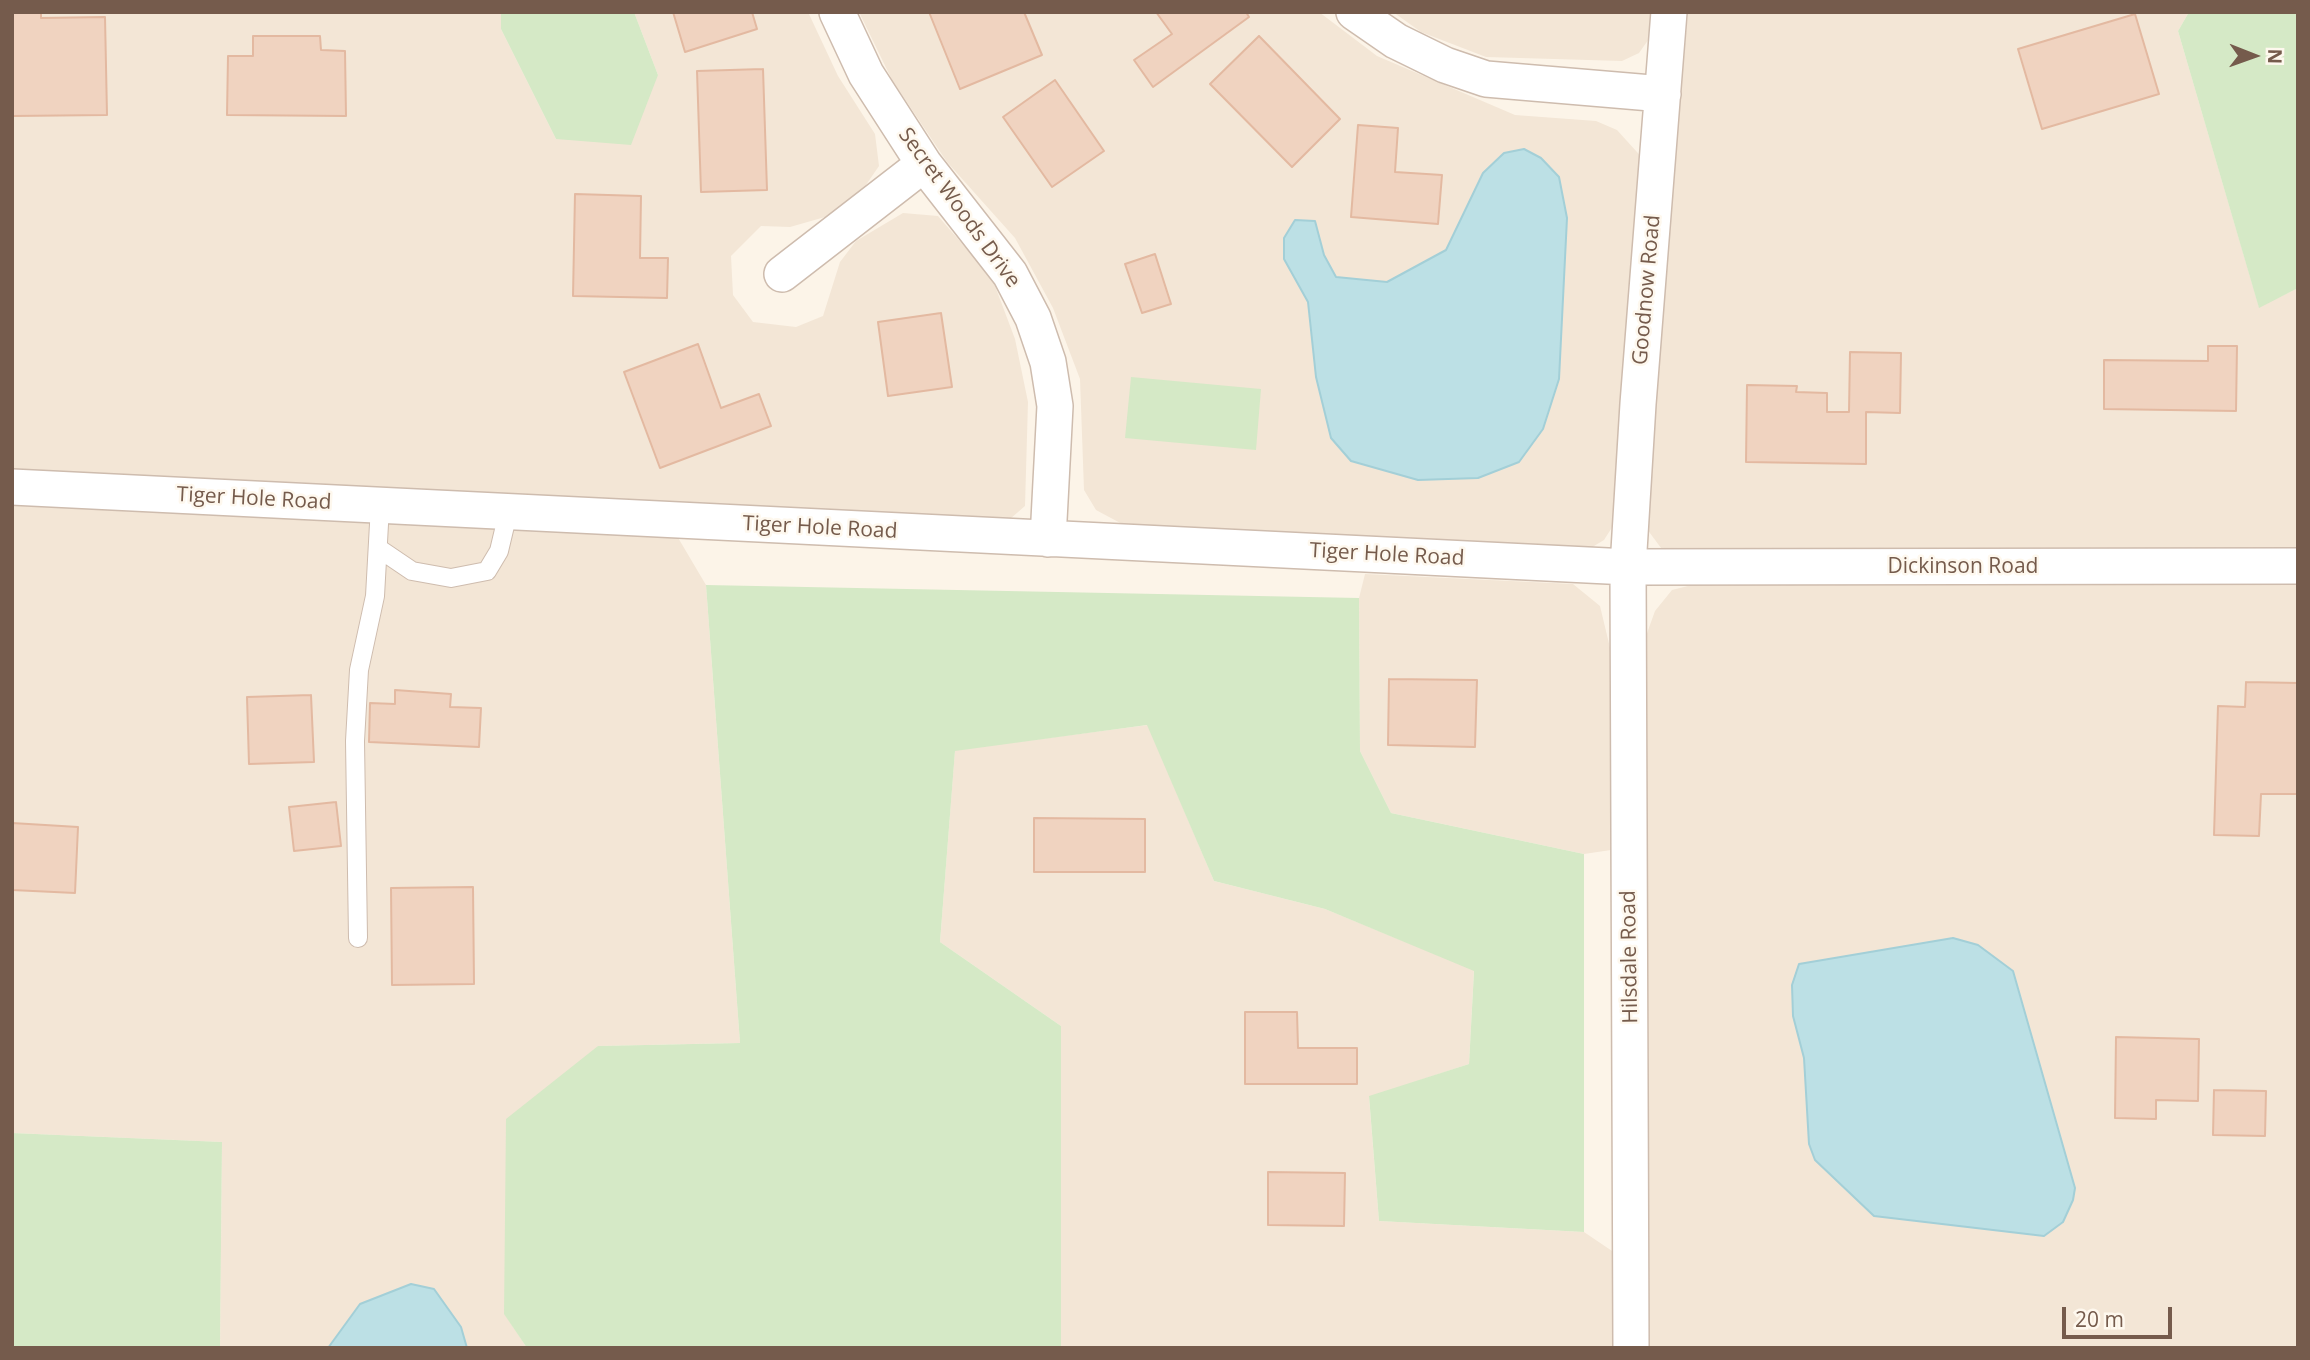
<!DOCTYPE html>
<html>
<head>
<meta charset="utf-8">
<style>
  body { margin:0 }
  #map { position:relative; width:2310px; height:1360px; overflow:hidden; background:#fcf4e8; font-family:"Open Sans",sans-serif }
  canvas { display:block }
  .frame { position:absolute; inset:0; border:14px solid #755b4c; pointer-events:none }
  .north { position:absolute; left:2219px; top:21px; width:70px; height:70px; -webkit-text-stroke:5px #fef8ee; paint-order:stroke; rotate:91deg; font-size:19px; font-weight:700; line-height:28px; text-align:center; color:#755b4c }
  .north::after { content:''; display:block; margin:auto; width:24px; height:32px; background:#755b4c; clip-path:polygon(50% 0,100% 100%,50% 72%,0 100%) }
  .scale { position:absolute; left:2062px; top:1307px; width:110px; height:32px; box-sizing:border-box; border:4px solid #755b4c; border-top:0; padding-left:9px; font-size:21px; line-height:24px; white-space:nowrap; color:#755b4c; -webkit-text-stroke:5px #fef8ee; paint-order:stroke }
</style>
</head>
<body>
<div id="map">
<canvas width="2310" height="1360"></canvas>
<div class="frame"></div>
<div class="north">N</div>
<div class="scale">20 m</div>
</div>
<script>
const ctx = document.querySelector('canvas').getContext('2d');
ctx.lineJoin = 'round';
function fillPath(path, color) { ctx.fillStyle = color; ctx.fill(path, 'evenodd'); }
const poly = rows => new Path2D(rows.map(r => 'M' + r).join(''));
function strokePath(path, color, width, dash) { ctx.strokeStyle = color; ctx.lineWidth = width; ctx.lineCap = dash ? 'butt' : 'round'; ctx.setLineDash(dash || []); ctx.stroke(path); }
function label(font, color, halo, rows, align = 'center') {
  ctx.font = font + ' "Open Sans",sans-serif'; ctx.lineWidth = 5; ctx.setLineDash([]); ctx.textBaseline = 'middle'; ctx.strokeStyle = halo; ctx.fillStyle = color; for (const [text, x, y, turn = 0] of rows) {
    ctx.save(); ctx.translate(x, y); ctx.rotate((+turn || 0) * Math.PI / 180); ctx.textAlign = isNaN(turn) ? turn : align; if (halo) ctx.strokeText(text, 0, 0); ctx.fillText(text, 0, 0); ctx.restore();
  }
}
const residential = poly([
  [12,12,501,12,501,29,556,139,658,75,634,12,808,12,838,76,875,134,879,166,859,195,825,217,790,227,761,226,731,256,733,295,753,322,796,327,823,316,840,262,856,241,903,213,938,216,992,278,1015,339,1028,402,1025,506,1003,525,12,471],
  [859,12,1319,12,1377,56,1515,115,1596,121,1617,130,1646,162,1618,518,1604,540,1589,549,1124,525,1096,510,1084,490,1080,379,1053,308,1015,238,947,162,892,80],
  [1483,173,1351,461,1331,438,1316,377,1308,302,1315,221,1324,255,1336,277,1386,282,1446,250],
  [1393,12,1653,12,1651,36,1639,53,1622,61,1486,57,1421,32],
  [1688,12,2189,12,2178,31,2259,307,2298,288,2298,548,1664,552,1644,525,1648,451],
  [12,504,677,536,706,585,740,1043,598,1046,504,1313,527,1348,467,1348,461,1327,360,1304,328,1348,220,1348,222,1142,12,1133],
  [1365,574,1573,584,1600,606,1611,652,1611,850,1584,854,1391,813,1360,751,1359,598],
  [2298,581,2298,1348,1648,1348,1646,636,1655,611,1672,590,1700,583],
  [1793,1017,1874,1216,1815,1160,1809,1144,1804,1058],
  [1148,725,1214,881,1325,909,1474,970,1469,1064,1369,1097,1379,1221,1584,1232,1615,1253,1615,1348,1061,1348,1061,1026,940,942,955,750]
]);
const green = poly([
  [501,12,634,12,658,75,631,145,556,139,501,29],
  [2189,12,2298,12,2298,288,2259,308,2178,31],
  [1131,377,1261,389,1256,450,1125,438],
  [706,585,1359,598,1360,751,1391,813,1584,854,1584,1232,1379,1221,1369,1096,1469,1064,1474,971,1325,909,1214,881,1147,725,955,751,940,942,1061,1026,1061,1348,527,1348,504,1314,506,1119,598,1046,740,1043],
  [12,1133,222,1142,220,1348,12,1348]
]);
const water = poly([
  [1524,149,1541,158,1559,177,1567,218,1559,379,1543,429,1519,462,1478,478,1418,480,1351,461,1331,438,1316,377,1308,302,1284,259,1284,238,1295,220,1315,221,1324,255,1336,277,1387,282,1446,250,1483,173,1504,153,1524,149],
  [1953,938,1978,945,2013,971,2075,1188,2073,1200,2063,1222,2044,1236,1874,1216,1815,1160,1809,1144,1804,1058,1793,1016,1792,985,1799,964,1953,938],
  [411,1284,434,1289,461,1327,467,1348,328,1348,360,1304,411,1284]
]);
const building = poly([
  [12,12,41,12,41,18,105,17,107,115,12,116,12,12],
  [673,12,752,12,757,29,685,52,673,12],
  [929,12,1024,12,1042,55,960,89,929,12],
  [1156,12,1246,12,1249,17,1153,87,1134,60,1172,34,1156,12],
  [2135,14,2159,94,2042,129,2018,49,2135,14],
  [253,36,320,36,321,50,345,51,346,116,227,115,228,56,253,56,253,36],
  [1259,36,1340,119,1292,167,1210,84,1259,36],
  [763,69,767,190,701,192,697,71,763,69],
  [1055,80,1104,151,1052,187,1003,117,1055,80],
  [1358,125,1398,128,1395,172,1442,175,1438,224,1351,217,1358,125],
  [575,194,641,196,640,258,668,258,667,298,573,296,575,194],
  [1155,254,1171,304,1142,313,1125,264,1155,254],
  [941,313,952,387,888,396,878,322,941,313],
  [698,344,721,408,759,394,771,426,660,468,624,372,698,344],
  [2208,346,2237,346,2236,411,2104,409,2104,360,2208,361,2208,346],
  [1850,352,1901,353,1900,413,1866,412,1866,464,1746,462,1747,385,1797,386,1796,392,1827,393,1827,412,1849,412,1850,352],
  [1389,679,1477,680,1475,747,1388,745,1389,679],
  [2246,682,2298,683,2298,794,2261,794,2259,836,2214,835,2218,706,2245,707,2246,682],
  [395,690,451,694,450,707,481,708,479,747,369,742,370,703,395,704,395,690],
  [311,695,314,762,249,764,247,697,311,695],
  [336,802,341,846,294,851,289,807,336,802],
  [1034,818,1145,819,1145,872,1034,872,1034,818],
  [12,823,78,827,75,893,12,890,12,823],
  [473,887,474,984,392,985,391,888,473,887],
  [1245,1012,1297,1012,1298,1048,1357,1048,1357,1084,1245,1084,1245,1012],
  [2116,1037,2199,1039,2198,1101,2156,1100,2156,1119,2115,1118,2116,1037],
  [2214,1090,2266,1091,2265,1136,2213,1135,2214,1090],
  [1268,1172,1345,1173,1344,1226,1268,1225,1268,1172]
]);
const service = poly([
  [378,548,412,571,451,578,487,571,499,551,508,513],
  [358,938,355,741,359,670,375,596,380,506]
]);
const minor = poly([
  [837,12,866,74,924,164,1010,274,1033,318,1048,362,1055,406,1048,539],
  [1354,12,1396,41,1445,65,1486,79,1663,94],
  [782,274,924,164],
  [12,487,1628,567,2298,566],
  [1631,1348,1628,567,1638,404,1669,12]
]);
const streetNames = [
  ["Secret Woods Drive",959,208,54],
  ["Goodnow Road",1647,290,-85],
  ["Tiger Hole Road",254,499,3],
  ["Tiger Hole Road",820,528,3],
  ["Tiger Hole Road",1387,555,3],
  ["Dickinson Road",1963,567],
  ["Hilsdale Road",1630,957,-91]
];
fillPath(residential, '#f3e6d6');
fillPath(green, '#d5e9c6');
fillPath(water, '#bce0e5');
strokePath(water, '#a3cfd7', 2);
fillPath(building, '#f0d3c0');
strokePath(building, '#e3b9a1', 2);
strokePath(service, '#cebcae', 20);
strokePath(minor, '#cebcae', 38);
strokePath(service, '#fff', 18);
strokePath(minor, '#fff', 35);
label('21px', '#755b4c', '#fef8ee', streetNames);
</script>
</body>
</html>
